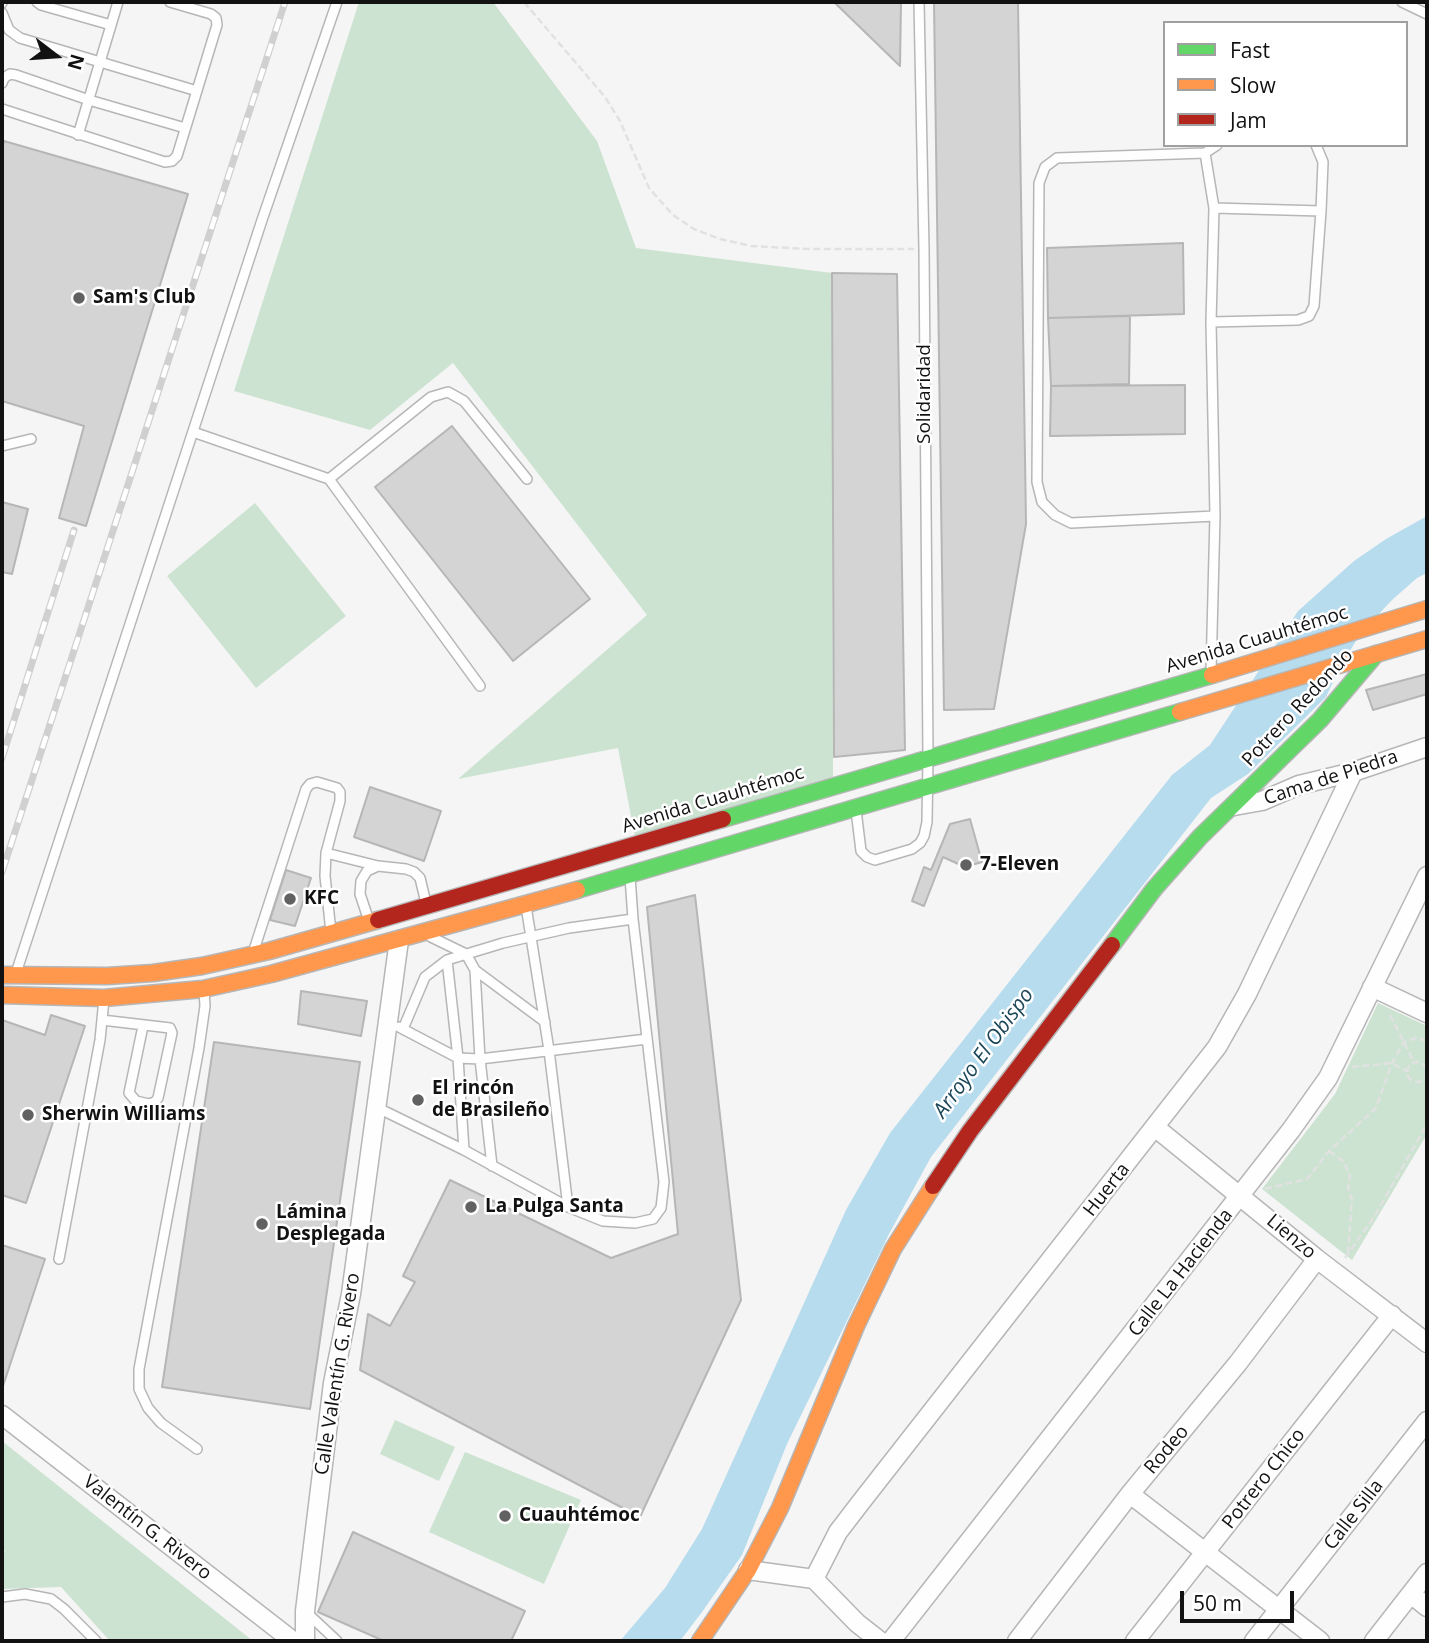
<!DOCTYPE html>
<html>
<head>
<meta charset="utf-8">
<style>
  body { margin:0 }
  #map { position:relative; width:1429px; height:1643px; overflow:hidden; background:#f5f5f5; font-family:"Open Sans",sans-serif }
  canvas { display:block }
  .frame { position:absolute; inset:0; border:4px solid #121212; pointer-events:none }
  .legend { position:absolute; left:1163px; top:21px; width:245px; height:126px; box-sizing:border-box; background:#fff; border:2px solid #a0a0a0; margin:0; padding:9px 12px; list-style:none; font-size:21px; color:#121212 }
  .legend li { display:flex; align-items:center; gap:14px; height:35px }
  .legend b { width:35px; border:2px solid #a0a0a0 }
  .north { position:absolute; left:21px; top:21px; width:70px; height:70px; -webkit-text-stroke:5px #fff; paint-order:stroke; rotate:107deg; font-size:19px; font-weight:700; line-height:28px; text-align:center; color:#121212 }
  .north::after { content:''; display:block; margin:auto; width:24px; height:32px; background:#121212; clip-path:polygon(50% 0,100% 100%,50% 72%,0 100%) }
  .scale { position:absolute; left:1180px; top:1591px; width:114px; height:32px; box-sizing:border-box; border:4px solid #121212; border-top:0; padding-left:9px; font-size:21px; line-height:24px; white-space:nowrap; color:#121212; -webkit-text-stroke:5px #fff; paint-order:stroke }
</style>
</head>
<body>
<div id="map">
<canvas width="1429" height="1643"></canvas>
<div class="frame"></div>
<ul class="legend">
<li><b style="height:9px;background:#63d668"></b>Fast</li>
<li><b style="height:9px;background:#ff974d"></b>Slow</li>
<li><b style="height:9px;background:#b3261e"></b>Jam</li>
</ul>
<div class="north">N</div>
<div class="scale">50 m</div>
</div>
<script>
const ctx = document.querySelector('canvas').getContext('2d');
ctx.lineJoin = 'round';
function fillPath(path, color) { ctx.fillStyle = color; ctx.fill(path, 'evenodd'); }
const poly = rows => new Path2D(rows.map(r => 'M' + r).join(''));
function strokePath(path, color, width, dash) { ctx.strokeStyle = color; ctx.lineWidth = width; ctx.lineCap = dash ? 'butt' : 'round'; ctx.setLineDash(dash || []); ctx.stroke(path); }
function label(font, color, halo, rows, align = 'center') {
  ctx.font = font + ' "Open Sans",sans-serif'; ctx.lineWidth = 5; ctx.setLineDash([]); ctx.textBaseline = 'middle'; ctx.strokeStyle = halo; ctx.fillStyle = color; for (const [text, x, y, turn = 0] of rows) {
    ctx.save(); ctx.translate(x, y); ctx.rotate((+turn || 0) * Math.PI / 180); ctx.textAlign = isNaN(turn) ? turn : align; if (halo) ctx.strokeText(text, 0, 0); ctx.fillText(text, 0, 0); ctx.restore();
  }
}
const green = poly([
  [359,2,493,2,597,141,636,248,832,273,833,777,635,837,618,748,458,779,647,615,453,363,370,430,234,391],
  [255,503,346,616,256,688,167,576],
  [1378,1003,1427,1026,1427,1134,1352,1260,1262,1189,1335,1094],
  [395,1420,455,1447,439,1481,380,1454],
  [2,1441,253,1641,110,1641,61,1587,2,1589,2,1556,5,1551,2,1548],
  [465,1452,581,1500,544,1584,429,1532]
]);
const water = poly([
  [1427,516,1427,573,1417,578,1392,600,1361,633,1341,665,1326,697,1248,774,1211,798,931,1157,889,1234,787,1444,742,1555,702,1612,680,1641,620,1641,665,1588,702,1529,846,1210,890,1133,1172,775,1210,745,1298,611,1354,561,1386,539]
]);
const building = poly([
  [834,2,901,2,900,66,834,2],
  [934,2,1018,2,1026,524,994,709,944,710,934,2],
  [4,141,188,194,86,526,59,518,84,426,2,401,2,149,4,141],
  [1183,243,1184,314,1048,318,1047,248,1183,243],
  [832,273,897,274,905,750,834,757,832,273],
  [1130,316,1129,384,1051,386,1048,318,1130,316],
  [1185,385,1185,434,1050,436,1051,386,1185,385],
  [452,426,590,599,513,661,375,487,452,426],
  [2,502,28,509,12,574,2,572,2,502],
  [1427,674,1427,694,1373,710,1366,690,1427,674],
  [370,787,441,811,424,861,354,837,370,787],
  [970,819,982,862,965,867,943,857,924,906,912,901,924,867,931,870,950,824,970,819],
  [286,870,311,878,295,926,270,920,286,870],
  [695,895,741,1300,640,1517,360,1370,368,1314,390,1326,415,1282,403,1276,450,1180,611,1258,678,1234,647,907,695,895],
  [301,991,367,1001,361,1036,298,1024,301,991],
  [51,1015,85,1026,26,1203,2,1195,2,1020,45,1035,51,1015],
  [214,1042,360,1062,310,1409,162,1387,214,1042],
  [2,1245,45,1259,2,1389,2,1245],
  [353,1532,525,1611,511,1641,384,1641,318,1612,353,1532]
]);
const path = poly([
  [524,2,605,97,620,121,649,188,673,215,694,229,720,239,751,246,808,249,914,249],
  [1390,1015,1414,1062],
  '1407 1072a10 10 0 1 1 20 0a10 10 0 1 1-20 0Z',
  [1352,1067,1392,1063,1406,1071],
  [1329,1151,1344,1162,1350,1176,1348,1188,1352,1200,1348,1253],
  [1265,1189,1307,1179,1329,1151,1376,1108,1392,1063,1404,1042,1416,1038,1427,1041],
  [1345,1258,1374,1217,1427,1124]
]);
const lane = poly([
  [37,2,41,5,111,25],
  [1402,2,1427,14],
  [2,3,2,2],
  [2,13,9,30,20,38,197,91],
  [2,83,4,78,10,74,16,75,89,100,185,128],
  [2,109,165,162,172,161,177,156,217,25,216,18,211,14,170,2],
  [78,135,118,2],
  [1205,153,1214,208,1211,322,1215,516,1211,672],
  [1214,208,1321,211],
  [1211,322,1298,320,1309,316,1314,306,1321,211,1323,162,1316,145],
  [193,432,329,479,480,686],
  [2,446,31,439],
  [329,479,431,397,448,392,464,401,527,479],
  [1215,516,1071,523,1055,515,1042,502,1037,482,1039,183,1045,167,1057,158,1205,153,1217,145],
  [856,810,861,851,867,857,875,860,912,849,920,843,924,836,927,822,928,757,924,249,919,2],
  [326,853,378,866],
  [526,906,549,1050,568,1207],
  [369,921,360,894,361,881,367,871,378,866,406,869,414,872,420,878,426,903],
  [431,937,466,954,475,970,480,1059,492,1166],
  [253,953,306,789,310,784,317,782,337,788,340,792,340,801,326,853,325,876,331,932],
  [447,960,458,1058,464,1150],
  [475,970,545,1022],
  [16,973,262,220,337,2],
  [102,1020,170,1028,172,1033,158,1098,155,1102,149,1104,136,1101,129,1093,143,1026],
  [399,1027,458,1058,480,1059,647,1039],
  [403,1029,425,977,447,960,503,943,569,928,633,919],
  [378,1108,464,1150,568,1207,603,1221,635,1223,653,1219,661,1208,664,1182,633,919,630,877],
  [59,1259,100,1040,104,999],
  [197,1449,161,1423,148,1408,139,1389,139,1369,199,1048,205,1006,204,991],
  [2,1597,25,1594,51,1599,64,1609,96,1641],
  [306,1612,337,1641]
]);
const street = poly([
  [1234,806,1262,801,1299,785,1353,772,1427,747],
  [1372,987,1427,1013],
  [1156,1128,1317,1259,1427,1343],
  [2,1415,293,1641],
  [1130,1494,1320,1641],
  [748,1570,814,1579,857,1623,880,1641],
  [814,1579,838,1532,861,1502,1217,1047,1247,994,1353,772],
  [1411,1594,1427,1607],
  [305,1641,305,1611,333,1383,351,1294,399,940],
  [891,1641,1291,1130,1328,1078,1427,876],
  [1017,1641,1130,1494,1238,1363,1317,1259],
  [1135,1641,1392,1315],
  [1254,1641,1427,1421],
  [1374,1641,1427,1573]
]);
const fast = poly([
  [723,819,1212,675],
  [577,890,1180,712],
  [1112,945,1154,889,1200,837,1320,720,1376,654]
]);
const slow = poly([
  [1212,675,1427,609],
  [1180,712,1427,639],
  [2,975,107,976,153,973,202,966,269,951,378,920],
  [2,995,104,998,203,989,271,974,577,890],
  [700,1641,748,1570,780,1508,856,1326,893,1249,933,1186]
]);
const jam = poly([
  [378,920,723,819],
  [933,1186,970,1131,1112,945]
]);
const rail = poly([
  [2,758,74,530],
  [2,872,285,2]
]);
const markers = [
  [79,298,7,"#616161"],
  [966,865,7,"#616161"],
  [290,899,7,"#616161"],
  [418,1100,7,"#616161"],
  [28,1115,7,"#616161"],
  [471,1207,7,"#616161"],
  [262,1224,7,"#616161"],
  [505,1516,7,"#616161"]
];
const poiNames = [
  ["Sam's Club",93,298],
  ["7-Eleven",980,865],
  ["KFC",304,899],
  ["El rincón",432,1089],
  ["de Brasileño",432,1111],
  ["Sherwin Williams",42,1115],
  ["La Pulga Santa",485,1207],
  ["Lámina",276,1213],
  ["Desplegada",276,1235],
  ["Cuauhtémoc",519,1516]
];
const streetNames = [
  ["Solidaridad",925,394,-90],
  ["Avenida Cuauhtémoc",1257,640,-17],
  ["Potrero Redondo",1298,708,-47],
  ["Cama de Piedra",1331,778,-18],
  ["Avenida Cuauhtémoc",713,800,-17],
  ["Huerta",1107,1190,-52],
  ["Lienzo",1291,1237,40],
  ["Calle La Hacienda",1181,1273,-52],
  ["Calle Valentín G. Rivero",338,1374,-81],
  ["Rodeo",1167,1450,-50],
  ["Potrero Chico",1264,1479,-52],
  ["Calle Silla",1354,1515,-52],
  ["Valentín G. Rivero",147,1528,38]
];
const waterNames = [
  ["Arroyo El Obispo",984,1053,-54]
];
fillPath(green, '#cde3d1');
fillPath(water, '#b7dced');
fillPath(building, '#d4d4d4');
strokePath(building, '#b6b6b6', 2);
strokePath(lane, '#b6b6b7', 12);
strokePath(street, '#b6b6b7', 21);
strokePath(fast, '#b6b6b7', 19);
strokePath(slow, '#b6b6b7', 19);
strokePath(jam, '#b6b6b7', 19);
strokePath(path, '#e0e1e1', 2.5, [7, 3.5]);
strokePath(lane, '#fefefe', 9);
strokePath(street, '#fefefe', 18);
strokePath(fast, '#63d668', 16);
strokePath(slow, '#ff974d', 16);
strokePath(jam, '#b3261e', 16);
strokePath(rail, '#d0d0d0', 7);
strokePath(rail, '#fff', 4.5, [13]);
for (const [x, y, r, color] of markers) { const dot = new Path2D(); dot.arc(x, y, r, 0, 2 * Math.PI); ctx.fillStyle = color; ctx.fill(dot); strokePath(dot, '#fff', 2.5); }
label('bold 19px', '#121212', '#fff', poiNames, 'left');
label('19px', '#121212', '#fff', streetNames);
label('italic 21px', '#1a4658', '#fff', waterNames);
</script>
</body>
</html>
